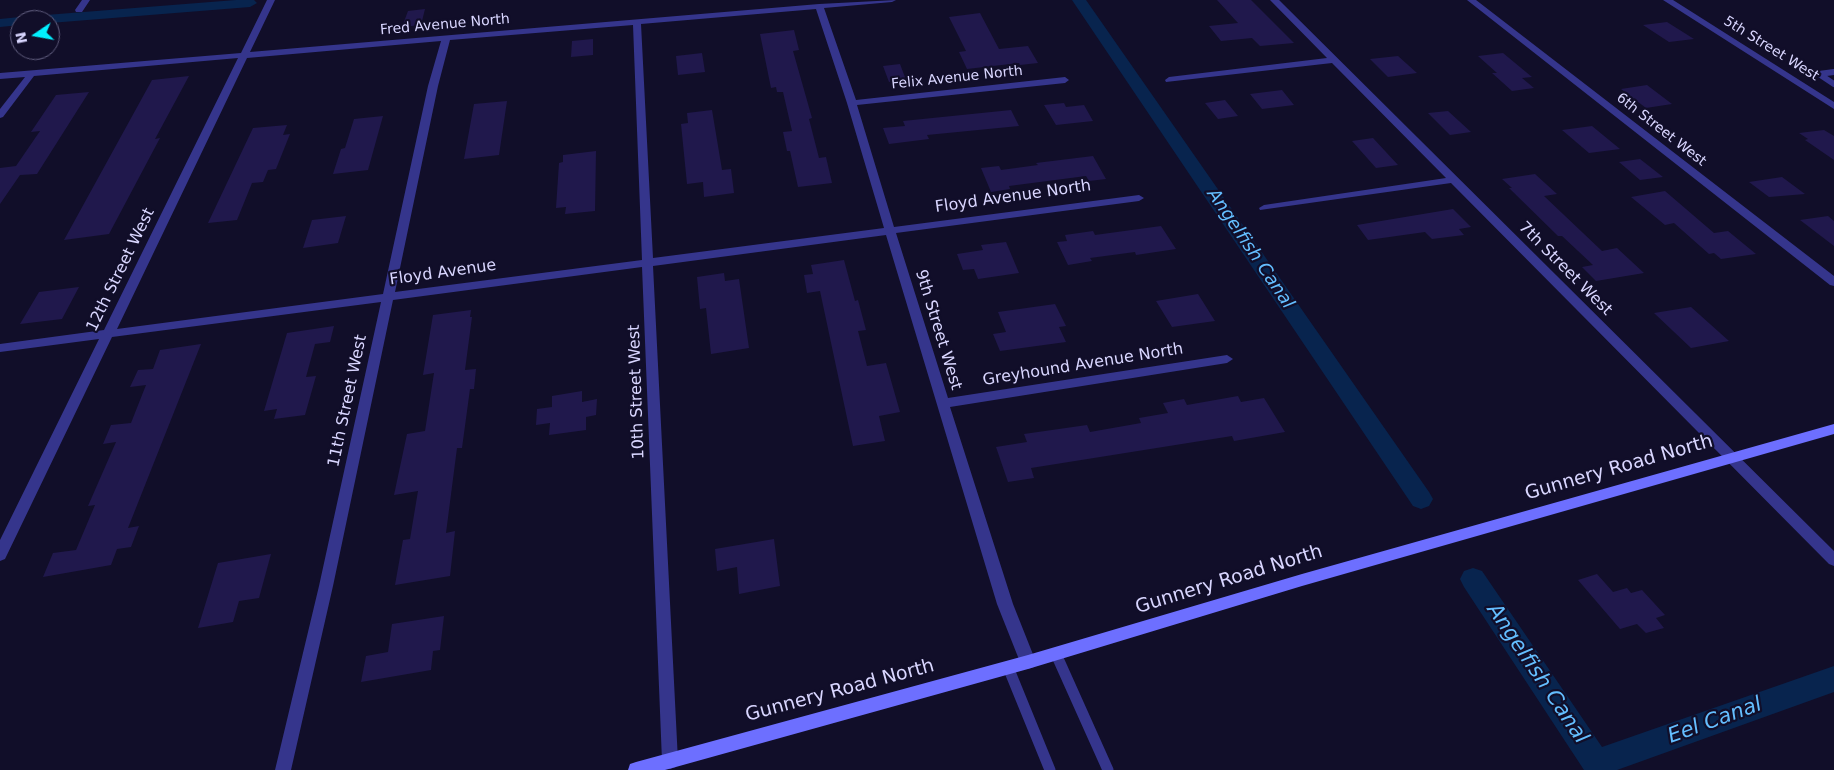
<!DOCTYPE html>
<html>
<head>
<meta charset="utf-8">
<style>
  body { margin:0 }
  #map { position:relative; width:1834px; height:770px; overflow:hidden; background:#110e29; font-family:"DejaVu Sans",sans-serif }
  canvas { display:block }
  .north { position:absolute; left:10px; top:10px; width:50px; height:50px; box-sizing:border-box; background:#110e29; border:1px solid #615e7f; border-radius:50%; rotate:258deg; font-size:14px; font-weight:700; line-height:20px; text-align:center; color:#d9d6ff }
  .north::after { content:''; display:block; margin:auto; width:18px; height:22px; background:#02f0ff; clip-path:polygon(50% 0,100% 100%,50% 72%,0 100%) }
</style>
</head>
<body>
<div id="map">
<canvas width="1834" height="770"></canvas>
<div class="north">N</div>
</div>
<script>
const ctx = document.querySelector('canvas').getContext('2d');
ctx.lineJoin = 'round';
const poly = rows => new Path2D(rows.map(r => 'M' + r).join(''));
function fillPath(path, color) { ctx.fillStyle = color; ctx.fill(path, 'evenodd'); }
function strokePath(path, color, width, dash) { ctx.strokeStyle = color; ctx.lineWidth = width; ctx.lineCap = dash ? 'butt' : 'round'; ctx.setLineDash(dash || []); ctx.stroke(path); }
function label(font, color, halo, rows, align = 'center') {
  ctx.font = font + ' "DejaVu Sans",sans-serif'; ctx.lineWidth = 4.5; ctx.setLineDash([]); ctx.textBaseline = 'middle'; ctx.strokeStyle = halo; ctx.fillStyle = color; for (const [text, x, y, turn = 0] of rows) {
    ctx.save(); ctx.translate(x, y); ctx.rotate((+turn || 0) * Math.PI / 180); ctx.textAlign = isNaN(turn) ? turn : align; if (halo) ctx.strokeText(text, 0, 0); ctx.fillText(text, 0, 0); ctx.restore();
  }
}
const canal = poly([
  [236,0,254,0,257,3,250,7,50,23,50,20,20,20,20,25,0,27,0,19,20,17,26,20,33,16,236,0],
  [1072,0,1086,0,1429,492,1433,499,1429,506,1421,509,1413,506,1072,0],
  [1473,568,1482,571,1602,747,1834,666,1834,692,1617,770,1584,770,1464,587,1460,579,1464,571,1473,568]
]);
const building = poly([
  [1217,0,1251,0,1294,43,1260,46,1252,38,1221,41,1209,26,1238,23],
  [425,9,421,25,402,27,408,11],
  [980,13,999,49,1028,46,1038,63,1020,65,1019,63,967,69,959,52,966,51,949,17],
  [1667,22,1694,39,1669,42,1643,25],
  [794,30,799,50,793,51,812,118,809,119,819,158,826,157,832,183,798,187,790,151,787,151,783,132,792,131,783,92,777,92,776,87,771,88,760,34],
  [593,39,593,55,571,57,572,41],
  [702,53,705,72,678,75,676,56],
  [1503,53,1532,77,1522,78,1534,88,1512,91,1492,73,1497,73,1478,56],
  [1398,56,1417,73,1388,77,1370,59],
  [900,64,906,80,889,82,883,66],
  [189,76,155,139,160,138,109,234,64,240,152,80],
  [1647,85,1672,104,1646,108,1621,89],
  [1282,90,1294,105,1262,109,1250,94],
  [89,92,37,174,20,175,0,204,0,168,16,166,40,131,31,132,56,95],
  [1225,100,1238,116,1218,119,1205,103],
  [507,101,499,155,464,159,474,104],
  [1064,103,1066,107,1084,105,1093,121,1056,125,1044,105],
  [712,110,722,170,731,169,734,193,704,197,703,182,687,184,681,124,688,123,687,113],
  [1011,110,1019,126,927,135,929,139,889,144,883,128,905,126,903,121],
  [1448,111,1471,132,1450,135,1428,113],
  [383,116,368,170,333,174,341,149,345,148,354,119],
  [287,125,283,135,290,134,276,169,268,170,263,182,252,183,237,220,208,223,253,128],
  [1592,126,1620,149,1589,153,1562,130],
  [1824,130,1834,136,1834,160,1805,140,1808,139,1799,133],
  [1373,138,1398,165,1376,168,1352,141],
  [596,151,595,211,565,214,566,207,556,208,559,163,563,162,563,155],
  [1093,156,1106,179,1089,181,1086,176,1009,186,1010,189,991,192,981,168,999,166,1001,170,1038,165,1036,163],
  [1640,159,1663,177,1640,180,1619,162],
  [1535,174,1557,194,1544,196,1602,251,1617,248,1644,273,1596,281,1582,267,1593,265,1562,236,1558,236,1509,188,1512,188,1502,179],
  [1782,177,1805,194,1769,197,1749,182],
  [1665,191,1714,233,1728,231,1756,254,1721,259,1714,253,1709,254,1674,223,1665,225,1631,197],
  [1453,209,1471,227,1459,229,1464,235,1432,239,1425,232,1368,240,1357,225],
  [346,216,338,243,303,248,312,220],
  [1828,216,1834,221,1834,246,1800,220],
  [1161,226,1176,249,1136,255,1135,252,1090,258,1092,261,1068,265,1057,242,1067,241,1065,235,1093,231,1095,235],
  [1006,242,1019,273,978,279,974,269,963,270,957,254,983,250,981,245],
  [844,260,855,301,858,300,866,330,858,331,867,366,886,363,900,412,879,416,885,441,853,446,820,291,807,293,804,275,813,274,811,265],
  [724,273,725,281,739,279,749,348,711,354,706,308,700,309,697,277],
  [79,287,62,319,20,324,39,292],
  [1198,294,1215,321,1172,327,1156,301],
  [1055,304,1066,326,1059,327,1066,342,1000,351,993,334,1006,332,998,312],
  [1691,307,1729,341,1691,348,1654,313],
  [471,310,470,317,472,317,465,370,476,369,474,389,470,389,462,448,457,448,446,533,455,531,450,576,395,585,403,540,410,539,418,491,394,495,407,434,425,431,434,373,423,375,433,315],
  [334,326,330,342,315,344,306,377,316,376,305,415,274,419,277,409,264,411,287,333],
  [201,344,128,528,139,526,131,547,117,549,111,565,43,577,53,553,76,550,95,505,88,506,116,442,103,444,111,425,131,423,146,385,130,387,138,370,153,369,160,350],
  [582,391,582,402,597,399,596,415,586,417,586,430,549,435,550,423,536,425,537,409,552,407,552,396],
  [1238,396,1241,402,1264,398,1285,432,1234,441,1232,436,1031,468,1034,478,1008,482,996,447,1027,442,1024,434,1087,425,1090,432,1141,423,1139,418,1168,413,1163,403,1184,399,1187,405],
  [774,539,780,586,739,594,737,567,717,571,715,549],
  [271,554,259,598,239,601,233,622,198,628,218,563],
  [1597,574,1613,592,1627,588,1631,593,1642,590,1665,615,1656,618,1664,628,1646,633,1637,624,1620,629,1578,580],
  [444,616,440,650,433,651,431,670,361,682,366,656,388,652,392,624]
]);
const laneFar1 = poly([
  [1834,72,1819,74,1834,84]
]);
const lane = poly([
  [1056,654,1108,770],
  [1008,667,1050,770]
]);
const street = poly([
  [82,0,90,0,82,12,76,12,75,10,82,0],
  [267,0,275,0,250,52,819,4,896,0,892,2,824,8,856,100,1065,77,1069,80,1065,83,857,105,894,227,1139,195,1144,198,1139,201,896,233,948,398,1227,355,1233,359,1227,363,950,407,1013,604,1036,662,1034,667,1028,669,1022,667,997,604,886,235,653,266,678,761,676,767,670,769,664,767,662,761,642,267,393,300,333,586,291,770,275,770,319,586,381,302,112,337,5,559,0,561,0,540,99,339,0,352,0,344,104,330,238,58,34,76,3,117,0,118,0,109,25,77,0,79,0,73,241,53,267,0],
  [816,9,847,103,884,228,653,258,641,24,816,9],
  [633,25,642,260,395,292,438,86,450,40,633,25],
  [441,41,428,86,383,294,117,329,247,58,441,41],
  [1270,0,1279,0,1834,551,1834,566,1829,564,1451,183,1260,210,1259,208,1264,205,1446,178,1332,63,1166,82,1165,80,1169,77,1327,58,1270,0],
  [1467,0,1476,0,1834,276,1834,286,1830,285,1467,0],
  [1663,0,1673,0,1834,102,1834,109,1663,0]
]);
const secondary = poly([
  [1834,424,1834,434,1302,586,1028,669,665,770,628,770,630,764,636,762,1028,655,1302,574,1834,424]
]);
const farStreetnames = [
  ["Fred Avenue North",445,25,-5],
  ["5th Street West",1771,49,32],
  ["Felix Avenue North",957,78,-6],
  ["6th Street West",1661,130,38]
];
const streetNames = [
  ["Floyd Avenue North",1013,197,-8],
  ["7th Street West",1565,269,45],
  ["12th Street West",121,270,-64],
  ["Floyd Avenue",443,273,-8],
  ["9th Street West",938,330,73],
  ["Greyhound Avenue North",1083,365,-9],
  ["10th Street West",637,392,-92],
  ["11th Street West",348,401,-78]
];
const waterNames = [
  ["Angelfish Canal",1250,249,56]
];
const nearStreetnames = [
  ["Gunnery Road North",1619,468,-16],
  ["Gunnery Road North",1229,580,-17],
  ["Gunnery Road North",840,691,-15]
];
const nearWaternames = [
  ["Angelfish Canal",1537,674,56],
  ["Eel Canal",1715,721,-20]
];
fillPath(canal, '#08244e');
fillPath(building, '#20184c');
strokePath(laneFar1, '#35358c', 6);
strokePath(lane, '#35358c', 11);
fillPath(street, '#35358c');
fillPath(secondary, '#6d6fff');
label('14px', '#d9d6ff', '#110e29', farStreetnames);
label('16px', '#d9d6ff', '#110e29', streetNames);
label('italic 18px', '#64beff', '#110e29', waterNames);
label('19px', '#d9d6ff', '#110e29', nearStreetnames);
label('italic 21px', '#64beff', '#110e29', nearWaternames);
</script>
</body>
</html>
